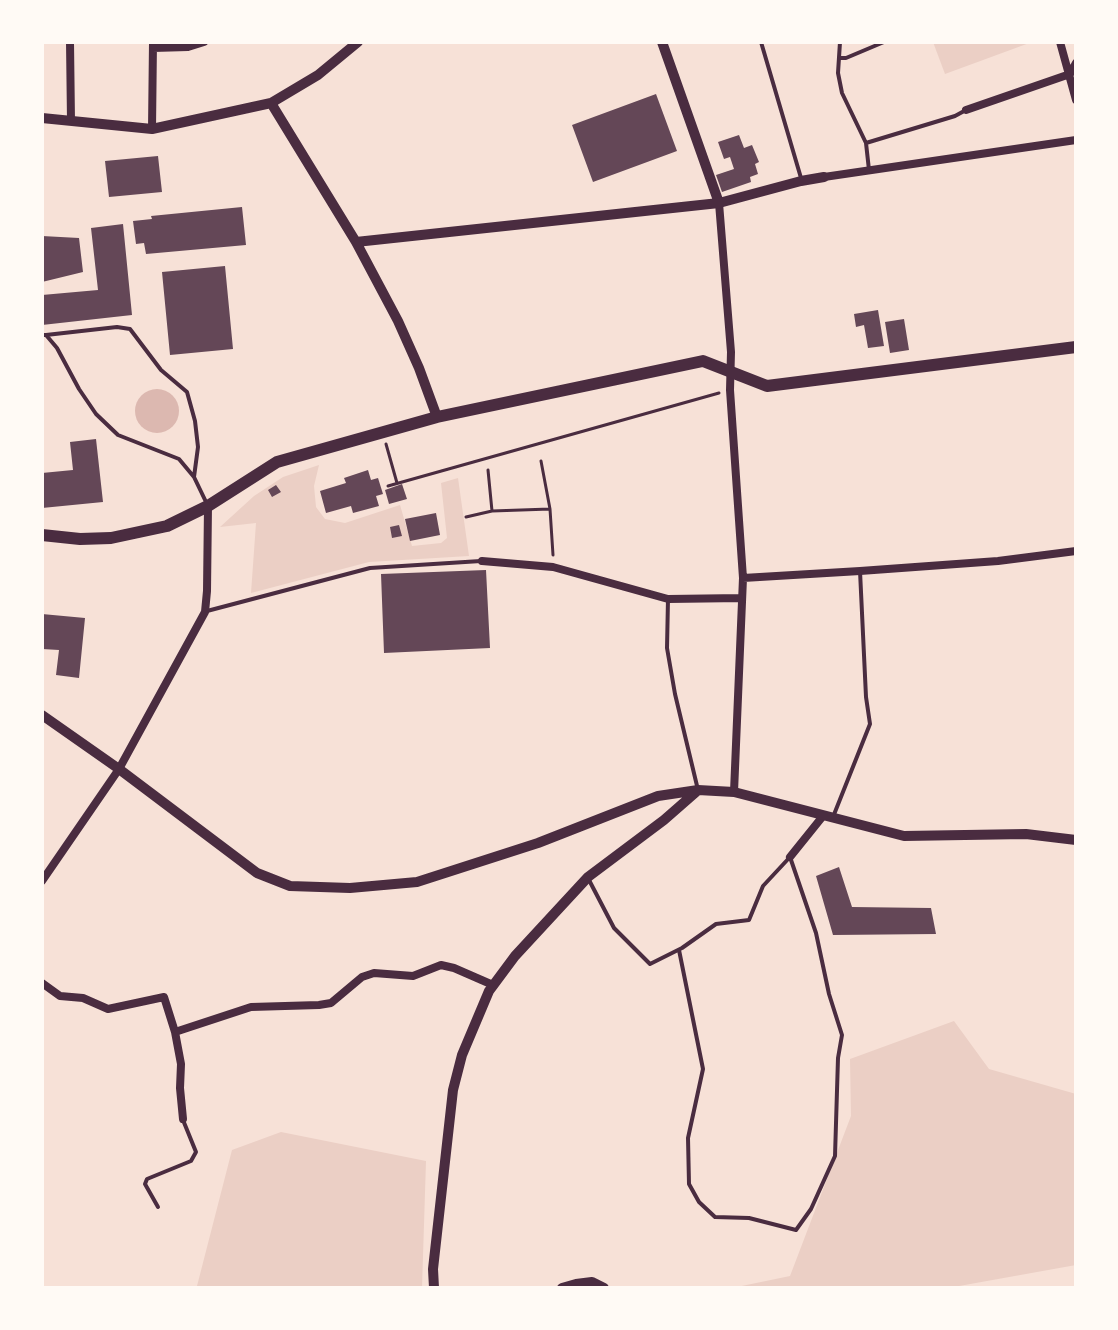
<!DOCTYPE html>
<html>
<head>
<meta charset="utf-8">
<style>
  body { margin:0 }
  #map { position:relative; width:1118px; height:1330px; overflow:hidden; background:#f7e1d7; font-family:"Space Grotesk",sans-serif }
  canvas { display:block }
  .frame { position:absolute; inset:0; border:44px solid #fffaf5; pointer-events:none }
</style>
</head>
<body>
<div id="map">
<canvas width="1118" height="1330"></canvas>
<div class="frame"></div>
</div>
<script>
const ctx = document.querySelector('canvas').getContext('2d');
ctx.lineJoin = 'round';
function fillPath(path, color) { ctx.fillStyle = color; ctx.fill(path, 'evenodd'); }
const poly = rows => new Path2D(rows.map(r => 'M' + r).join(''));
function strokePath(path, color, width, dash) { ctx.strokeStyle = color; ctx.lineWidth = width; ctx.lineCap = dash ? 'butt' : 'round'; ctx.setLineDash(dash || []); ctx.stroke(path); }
const green = poly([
  [933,42,1032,42,945,74],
  [319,465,314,486,316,507,325,519,345,523,400,505,412,546,441,543,447,538,441,483,458,478,469,556,369,562,251,593,256,523,220,527,254,496,283,477],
  [954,1021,989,1069,1076,1094,1076,1265,948,1288,732,1288,790,1276,851,1116,850,1059],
  [281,1132,426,1161,422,1288,194,1288,197,1286,232,1150]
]);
const water = poly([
  '135 411a22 22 0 1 1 44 0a22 22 0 1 1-44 0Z'
]);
const building = poly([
  [656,94,677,151,593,182,572,125],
  [739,135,744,148,752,145,759,162,755,164,758,174,750,177,751,182,722,192,716,175,734,169,730,157,724,159,718,142],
  [158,156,162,192,109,197,105,161],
  [242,207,246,245,146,254,144,243,136,244,133,221,152,219,151,216],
  [123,224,132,315,42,325,42,295,98,290,91,228],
  [42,236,79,238,83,272,42,282],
  [225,266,233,349,170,355,162,272],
  [878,310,884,346,868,348,864,325,856,327,854,314],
  [904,319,909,350,890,353,885,322],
  [96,439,103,502,42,508,42,473,73,470,70,442],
  [368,470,371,480,378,478,383,494,376,496,379,506,353,513,351,506,326,513,320,491,346,483,344,478],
  [402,484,407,499,389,504,385,490],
  [276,485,281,492,272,497,268,490],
  [436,513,440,535,410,541,405,519],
  [399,525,402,536,392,538,390,527],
  [486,570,490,648,384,653,381,574],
  [42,614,85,618,79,678,56,675,59,650,42,649],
  [839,867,852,907,931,908,936,934,833,935,816,876]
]);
const path = poly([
  [386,444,397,483],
  [541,461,550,509,553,555],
  [488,470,492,511],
  [388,486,719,393],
  [466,517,492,511,550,509]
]);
const service = poly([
  [761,42,801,178],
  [840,42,838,73,842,93,866,143,869,170],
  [839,58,846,58,884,42],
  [866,143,955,116,966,110],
  [42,335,46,335,57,348,79,389,96,414,118,435,179,459,194,477,207,504],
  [46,335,117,327,130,329,161,370,187,392,195,421,198,447,194,477],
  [668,599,667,648,675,694,698,790],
  [207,611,370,568,481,561],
  [833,817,870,724,866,697,860,571],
  [589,880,614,928,650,964,682,948,716,924,749,920,763,886,790,857,816,933,829,994,842,1035,838,1058,835,1156,811,1209,796,1230,749,1218,715,1217,699,1202,689,1184,688,1138,703,1069,679,950],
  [158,1207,145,1184,147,1179,191,1161,196,1152,183,1120]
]);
const minor = poly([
  [70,42,71,121],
  [1060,42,1076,100],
  [153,48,188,47,204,42],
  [966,110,1070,74,1076,63],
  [152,129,153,42],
  [824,177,1076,140],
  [719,203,731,352,730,390,743,578,734,792],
  [482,561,553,567,668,599,742,598],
  [743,578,860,571,998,561,1076,551],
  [790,857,823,816],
  [42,881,119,769,205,612,207,591,208,506],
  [42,983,60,996,83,998,108,1009,164,997,175,1032,181,1064,180,1088,183,1119],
  [175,1032,251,1007,319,1005,331,1003,362,977,374,973,413,976,441,965,454,968,493,985]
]);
const tertiary = poly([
  [662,42,719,203],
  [271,103,356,242,398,321,419,368,437,417],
  [42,118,152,129,271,103,318,75,358,42],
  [356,242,719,203,801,181,824,177],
  [42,715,119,769,257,873,290,886,350,888,417,882,538,843,658,796,698,790,734,792,904,836,1026,834,1076,840],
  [434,1288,433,1269,453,1090,462,1055,489,991,515,956,588,877,664,820,696,792],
  [562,1288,576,1284,592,1282,604,1288]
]);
const primary = poly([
  [42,535,80,539,111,538,167,526,208,506,277,462,437,417,703,361,767,386,1076,347]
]);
fillPath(green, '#ebcfc5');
fillPath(water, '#dcb8b0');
fillPath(building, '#644757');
strokePath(path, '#4a2c40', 3);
strokePath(service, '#4a2c40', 4);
strokePath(minor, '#4a2c40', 8);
strokePath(tertiary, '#4a2c40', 10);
strokePath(primary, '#4a2c40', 12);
</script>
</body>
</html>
